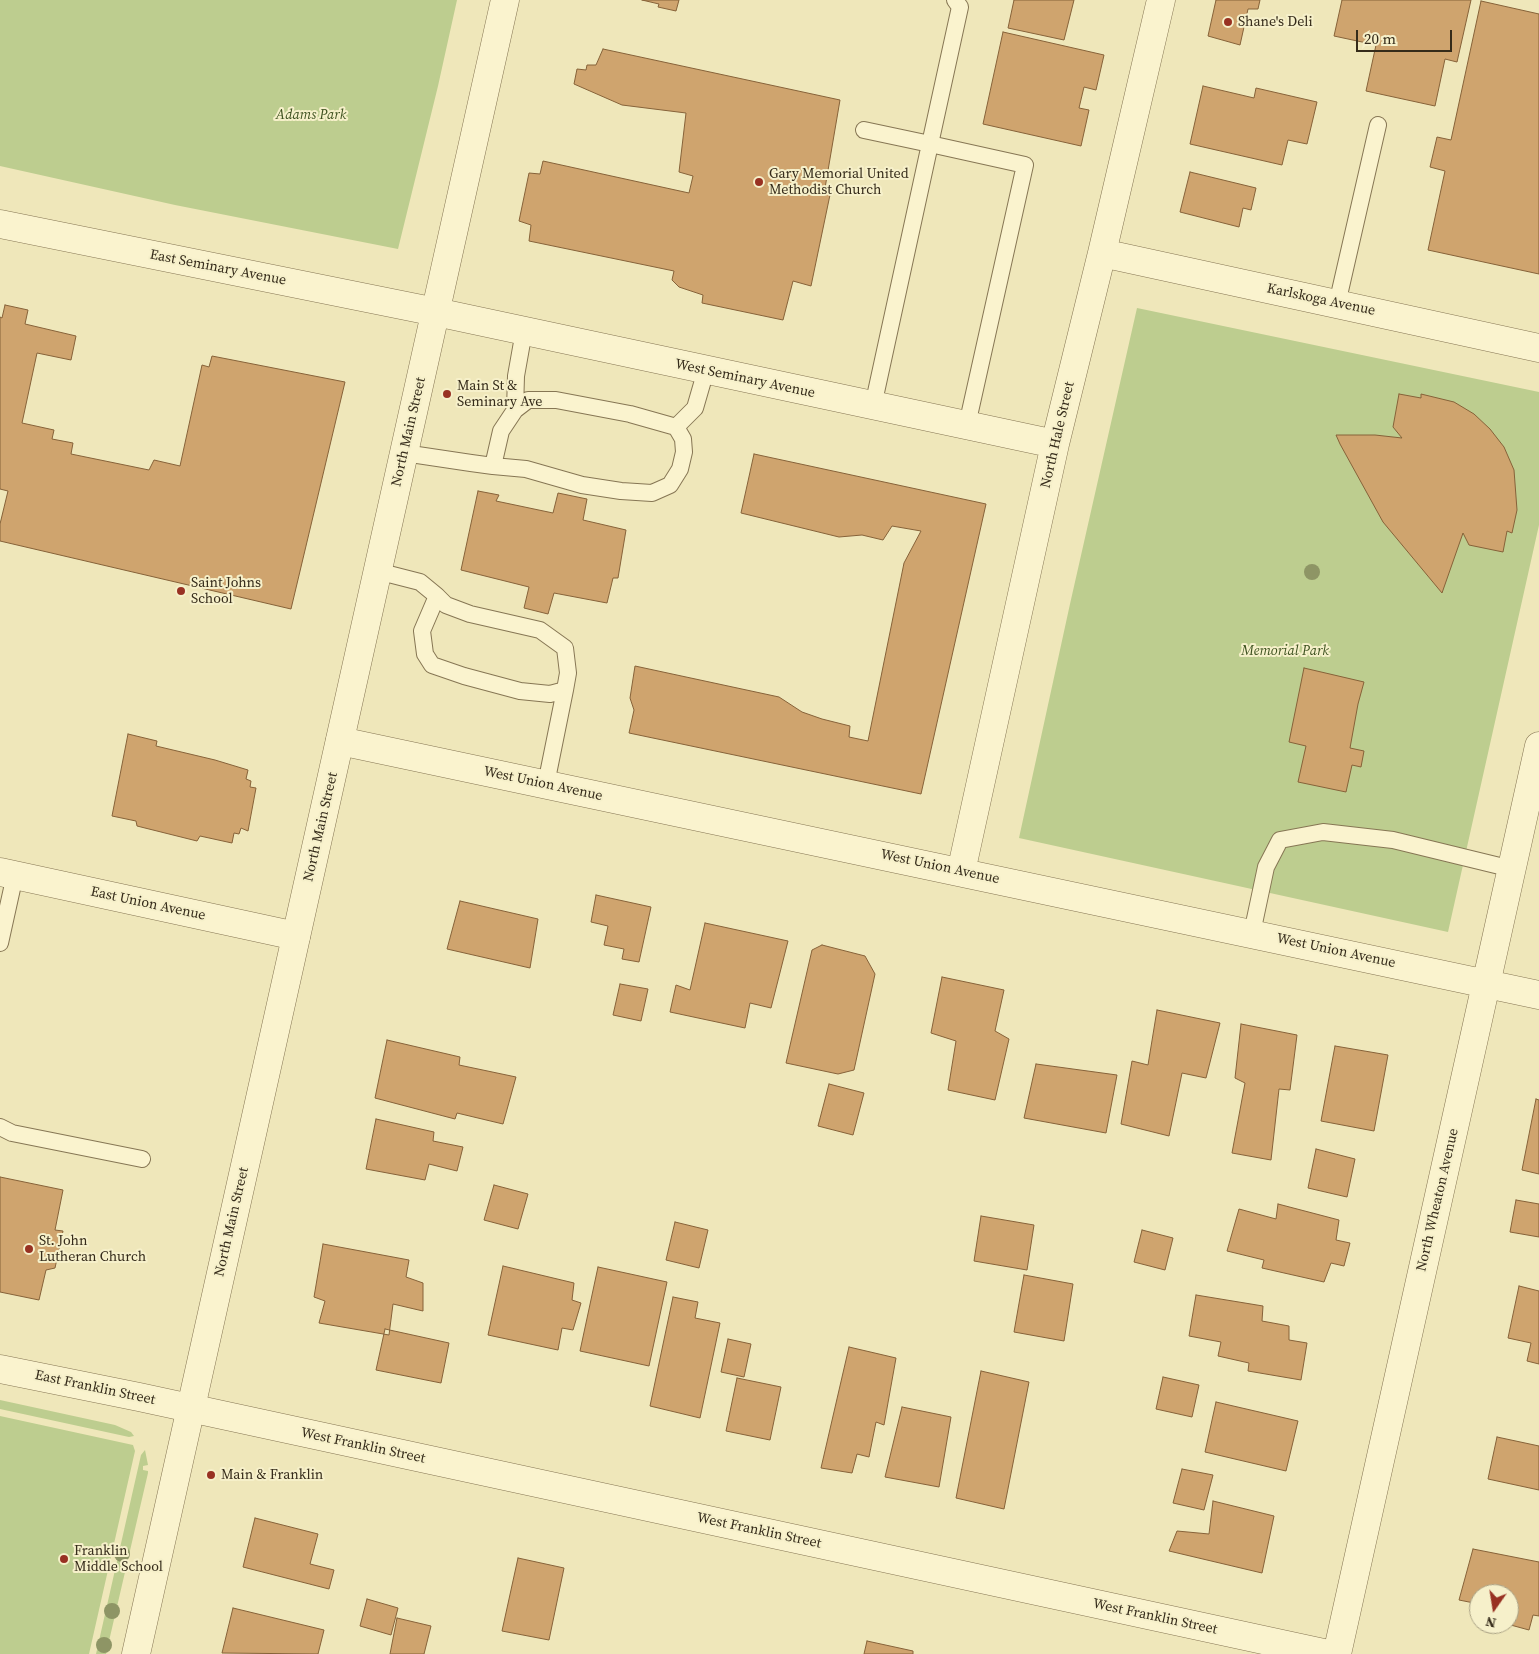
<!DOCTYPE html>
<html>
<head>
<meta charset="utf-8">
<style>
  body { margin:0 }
  #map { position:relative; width:1539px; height:1654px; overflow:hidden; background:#efe7ba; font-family:"Source Serif 4",serif }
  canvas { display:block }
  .north { position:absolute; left:1469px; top:1584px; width:50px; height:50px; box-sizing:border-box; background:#f6f0ca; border:1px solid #a9a184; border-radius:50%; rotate:193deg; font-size:14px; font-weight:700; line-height:20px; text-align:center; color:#352b1a }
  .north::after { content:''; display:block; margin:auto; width:18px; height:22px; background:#983122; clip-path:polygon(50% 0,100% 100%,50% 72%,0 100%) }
  .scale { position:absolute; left:1356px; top:30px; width:96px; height:22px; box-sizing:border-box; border:2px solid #352b1a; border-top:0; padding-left:6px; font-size:15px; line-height:18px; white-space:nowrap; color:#352b1a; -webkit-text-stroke:4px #f6f0ca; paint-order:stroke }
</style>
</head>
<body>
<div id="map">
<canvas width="1539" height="1654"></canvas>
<div class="north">N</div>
<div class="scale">20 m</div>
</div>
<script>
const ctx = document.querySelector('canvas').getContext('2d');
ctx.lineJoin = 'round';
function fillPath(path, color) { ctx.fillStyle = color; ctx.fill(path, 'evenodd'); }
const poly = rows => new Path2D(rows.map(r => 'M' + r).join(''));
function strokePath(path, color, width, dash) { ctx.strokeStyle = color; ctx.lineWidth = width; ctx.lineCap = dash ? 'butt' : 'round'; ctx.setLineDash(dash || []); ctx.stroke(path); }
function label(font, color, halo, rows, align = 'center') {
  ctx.font = font + ' "Source Serif 4",serif'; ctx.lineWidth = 4; ctx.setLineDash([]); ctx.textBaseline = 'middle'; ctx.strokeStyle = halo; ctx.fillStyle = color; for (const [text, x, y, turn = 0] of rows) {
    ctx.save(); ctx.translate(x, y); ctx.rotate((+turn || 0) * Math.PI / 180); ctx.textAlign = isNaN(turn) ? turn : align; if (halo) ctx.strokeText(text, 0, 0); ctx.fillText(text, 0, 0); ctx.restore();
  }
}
const green = poly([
  [0,0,457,0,438,86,398,249,175,205,0,166],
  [1137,308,1539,392,1539,525,1448,932,1019,838,1070,604],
  [0,1400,115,1425,131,1432,134,1436,129,1437,0,1409],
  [0,1416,133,1445,135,1451,89,1654,0,1654],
  [145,1450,148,1465,143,1466,143,1470,148,1471,148,1473,106,1654,96,1654,141,1455]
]);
const building = poly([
  [642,0,679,0,676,11,658,7,659,4,642,0],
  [1014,0,1074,0,1064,40,1008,28,1014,0],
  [1216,0,1260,0,1258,9,1248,9,1240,45,1208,36,1216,0],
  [1342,0,1471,0,1457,62,1445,59,1435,106,1366,91,1376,45,1334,36,1342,0],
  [1481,1,1539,14,1539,274,1428,250,1445,171,1430,167,1437,137,1451,140,1481,1],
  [1003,32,1104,55,1096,90,1084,87,1079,108,1089,110,1081,146,983,124,1003,32],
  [603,49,840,100,825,188,831,190,811,286,793,281,783,320,702,303,703,295,679,287,672,280,674,271,529,241,531,225,519,221,529,173,540,174,543,161,689,193,693,176,679,172,686,113,622,105,574,84,577,69,586,70,587,65,596,65,603,49],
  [1203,86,1254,98,1256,88,1317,102,1307,144,1288,140,1282,165,1190,144,1203,86],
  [1190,172,1256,188,1251,210,1243,208,1239,227,1180,212,1190,172],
  [5,305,28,310,25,324,76,336,71,360,37,353,22,423,54,430,52,439,73,443,71,454,149,470,154,460,180,466,202,365,209,367,212,356,345,382,291,609,0,541,0,524,8,491,0,489,0,317,2,318,5,305],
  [1399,394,1421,398,1421,394,1454,402,1474,414,1490,429,1504,447,1514,470,1517,510,1512,533,1507,531,1503,552,1469,545,1463,533,1442,593,1383,522,1340,444,1336,435,1375,435,1402,438,1393,427,1399,394],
  [754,454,986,504,921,794,629,733,634,710,630,698,635,666,779,697,802,712,822,719,850,726,849,737,868,741,904,563,921,531,892,526,883,540,862,535,839,537,741,513,754,454],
  [478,491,499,495,496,501,553,513,558,493,587,499,583,520,626,530,618,578,613,578,607,603,554,593,548,614,524,608,529,587,461,570,478,491],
  [1304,668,1364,682,1358,704,1350,748,1364,751,1361,767,1352,765,1346,792,1298,782,1306,746,1289,742,1304,668],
  [128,734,157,741,156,746,215,760,248,770,246,779,251,781,250,787,256,788,248,831,241,828,239,834,234,833,232,843,200,836,197,841,137,826,136,821,112,816,128,734],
  [596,895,651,907,639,962,622,959,624,949,604,945,608,926,591,922,596,895],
  [460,901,538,919,530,968,447,949,460,901],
  [705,923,788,941,771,1008,750,1003,745,1028,670,1012,676,985,690,990,705,923],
  [822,945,865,956,875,974,854,1070,838,1074,786,1063,812,950,822,945],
  [942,977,1004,990,995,1031,1009,1039,995,1100,948,1090,956,1041,931,1033,942,977],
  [620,984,648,989,641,1021,613,1015,620,984],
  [1157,1010,1220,1023,1206,1078,1182,1073,1169,1136,1121,1124,1132,1061,1148,1065,1157,1010],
  [1241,1024,1297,1035,1290,1090,1279,1089,1271,1160,1232,1153,1245,1083,1235,1078,1241,1024],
  [387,1040,460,1057,459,1065,516,1077,503,1124,457,1113,455,1119,375,1098,387,1040],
  [1335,1046,1388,1055,1374,1131,1321,1121,1335,1046],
  [1036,1064,1117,1075,1106,1133,1024,1118,1036,1064],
  [829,1084,864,1093,853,1135,818,1126,829,1084],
  [1536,1099,1539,1100,1539,1174,1522,1170,1536,1099],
  [376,1119,434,1132,433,1141,463,1147,457,1171,429,1164,425,1180,366,1169,376,1119],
  [1316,1149,1355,1159,1347,1197,1308,1188,1316,1149],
  [0,1177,63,1190,55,1230,63,1231,55,1268,46,1270,39,1300,0,1292,0,1177],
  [494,1185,528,1194,518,1229,484,1220,494,1185],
  [1516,1200,1539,1204,1539,1237,1510,1232,1516,1200],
  [1278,1204,1339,1220,1336,1240,1350,1243,1344,1266,1331,1263,1324,1282,1262,1268,1264,1260,1227,1251,1239,1209,1276,1219,1278,1204],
  [981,1216,1034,1225,1027,1270,974,1261,981,1216],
  [675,1222,708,1230,699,1268,666,1260,675,1222],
  [1142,1230,1173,1238,1165,1270,1134,1262,1142,1230],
  [323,1244,409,1260,406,1277,423,1283,423,1311,393,1304,389,1335,319,1323,325,1301,314,1297,323,1244],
  [503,1266,574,1283,572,1300,581,1303,573,1330,562,1328,558,1350,488,1335,503,1266],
  [598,1267,667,1282,649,1366,580,1351,598,1267],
  [1024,1275,1073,1284,1064,1341,1014,1332,1024,1275],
  [1519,1286,1539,1291,1539,1364,1527,1361,1531,1343,1508,1338,1519,1286],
  [1196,1295,1263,1306,1262,1321,1289,1326,1289,1340,1307,1343,1301,1380,1248,1371,1249,1363,1218,1356,1221,1342,1189,1336,1196,1295],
  [673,1297,698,1302,695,1318,720,1323,700,1418,650,1406,673,1297],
  [385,1329,449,1343,441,1383,376,1370,385,1329],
  [728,1339,751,1344,744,1377,721,1372,728,1339],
  [849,1347,896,1358,884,1425,876,1422,869,1457,857,1454,852,1473,821,1468,849,1347],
  [981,1371,1029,1382,1004,1509,956,1498,981,1371],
  [1163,1377,1199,1385,1192,1417,1156,1409,1163,1377],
  [737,1378,781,1387,770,1440,726,1431,737,1378],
  [1216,1402,1298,1421,1286,1471,1205,1452,1216,1402],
  [902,1407,951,1417,939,1487,885,1477,902,1407],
  [1497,1437,1539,1446,1539,1490,1488,1479,1497,1437],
  [1182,1469,1213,1475,1204,1510,1173,1503,1182,1469],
  [1213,1501,1274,1516,1262,1573,1169,1551,1177,1531,1209,1534,1213,1501],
  [255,1518,318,1534,310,1564,334,1570,329,1589,243,1567,255,1518],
  [1473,1549,1539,1562,1539,1616,1533,1615,1529,1630,1507,1624,1509,1624,1509,1594,1479,1594,1479,1604,1459,1600,1473,1549],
  [518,1558,564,1568,549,1640,502,1631,518,1558],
  [367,1599,398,1608,391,1635,360,1626,367,1599],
  [233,1608,324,1630,318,1654,222,1653,233,1608],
  [397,1618,431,1626,424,1654,390,1654,397,1618],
  [867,1641,913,1651,913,1654,864,1654,867,1641]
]);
const service = poly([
  [864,130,930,144,960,7,955,0],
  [1337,304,1378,125],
  [873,406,930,144,1025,165,967,425],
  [515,410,516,376,524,331],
  [676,427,695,408,706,370],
  [404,453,471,463,493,466,526,469,582,485,621,491,652,493,670,485,680,469,684,452,683,439,676,427,630,414,556,400,528,400,515,410,501,431,493,466],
  [377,571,420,582,437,596,446,605,470,614,540,630,565,648,568,673,565,690,550,694,520,691,464,676,432,665,425,654,422,631,437,596],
  [546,784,565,690],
  [1252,933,1266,867,1280,840,1323,832,1393,840,1512,869],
  [0,943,15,875],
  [0,1127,12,1133,142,1159]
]);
const minor = poly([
  [0,224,436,312,1055,444],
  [1102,253,1539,348],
  [340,741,1539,995],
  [0,872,296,936],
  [961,872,1055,444,1102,253,1161,0],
  [0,1369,139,1397,1328,1654],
  [1337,1654,1539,746]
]);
const tertiary = poly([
  [136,1654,505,0]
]);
const trees = [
  [1312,572],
  [122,1554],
  [112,1611],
  [104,1645]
];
const markers = [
  [1228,22,5,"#983122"],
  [759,182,5,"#983122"],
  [447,394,5,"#983122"],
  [181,591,5,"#983122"],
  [29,1249,5,"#983122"],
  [211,1475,5,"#983122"],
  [64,1559,5,"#983122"]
];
const poiNames = [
  ["Shane's Deli",1238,22],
  ["Gary Memorial United",769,174],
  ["Methodist Church",769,190],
  ["Main St &",457,386],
  ["Seminary Ave",457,402],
  ["Saint Johns",191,583],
  ["School",191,599],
  ["St. John",39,1241],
  ["Lutheran Church",39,1257],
  ["Main & Franklin",221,1475],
  ["Franklin",74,1551],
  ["Middle School",74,1567]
];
const parkNames = [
  ["Adams Park",311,115],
  ["Memorial Park",1285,651]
];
const streetNames = [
  ["East Seminary Avenue",218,268,11],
  ["Karlskoga Avenue",1321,300,12],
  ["West Seminary Avenue",745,379,12],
  ["North Main Street",409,432,-77],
  ["North Hale Street",1058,435,-77],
  ["West Union Avenue",543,784,12],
  ["North Main Street",321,827,-77],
  ["West Union Avenue",940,867,12],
  ["East Union Avenue",148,904,12],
  ["West Union Avenue",1336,951,12],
  ["North Wheaton Avenue",1438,1200,-77],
  ["North Main Street",232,1222,-77],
  ["East Franklin Street",95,1388,12],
  ["West Franklin Street",363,1446,12],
  ["West Franklin Street",759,1531,12],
  ["West Franklin Street",1155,1617,12]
];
fillPath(green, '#bdcd8f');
fillPath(building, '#cfa46e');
strokePath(building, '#866239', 1);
strokePath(service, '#867654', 18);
strokePath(minor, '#867654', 29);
strokePath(tertiary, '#867654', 29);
strokePath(service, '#faf3ce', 16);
strokePath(minor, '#faf3ce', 28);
strokePath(tertiary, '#faf3ce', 28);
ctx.fillStyle = '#8e9565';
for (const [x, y] of trees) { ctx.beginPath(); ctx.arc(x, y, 8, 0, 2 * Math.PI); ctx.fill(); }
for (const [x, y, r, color] of markers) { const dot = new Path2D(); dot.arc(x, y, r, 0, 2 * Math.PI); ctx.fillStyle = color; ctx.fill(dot); strokePath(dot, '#f6f0ca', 2); }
label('14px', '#352b1a', '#f6f0ca', poiNames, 'left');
label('italic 14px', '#3e5220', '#f6f0ca', parkNames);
label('14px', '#352b1a', '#f6f0ca', streetNames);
</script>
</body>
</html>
